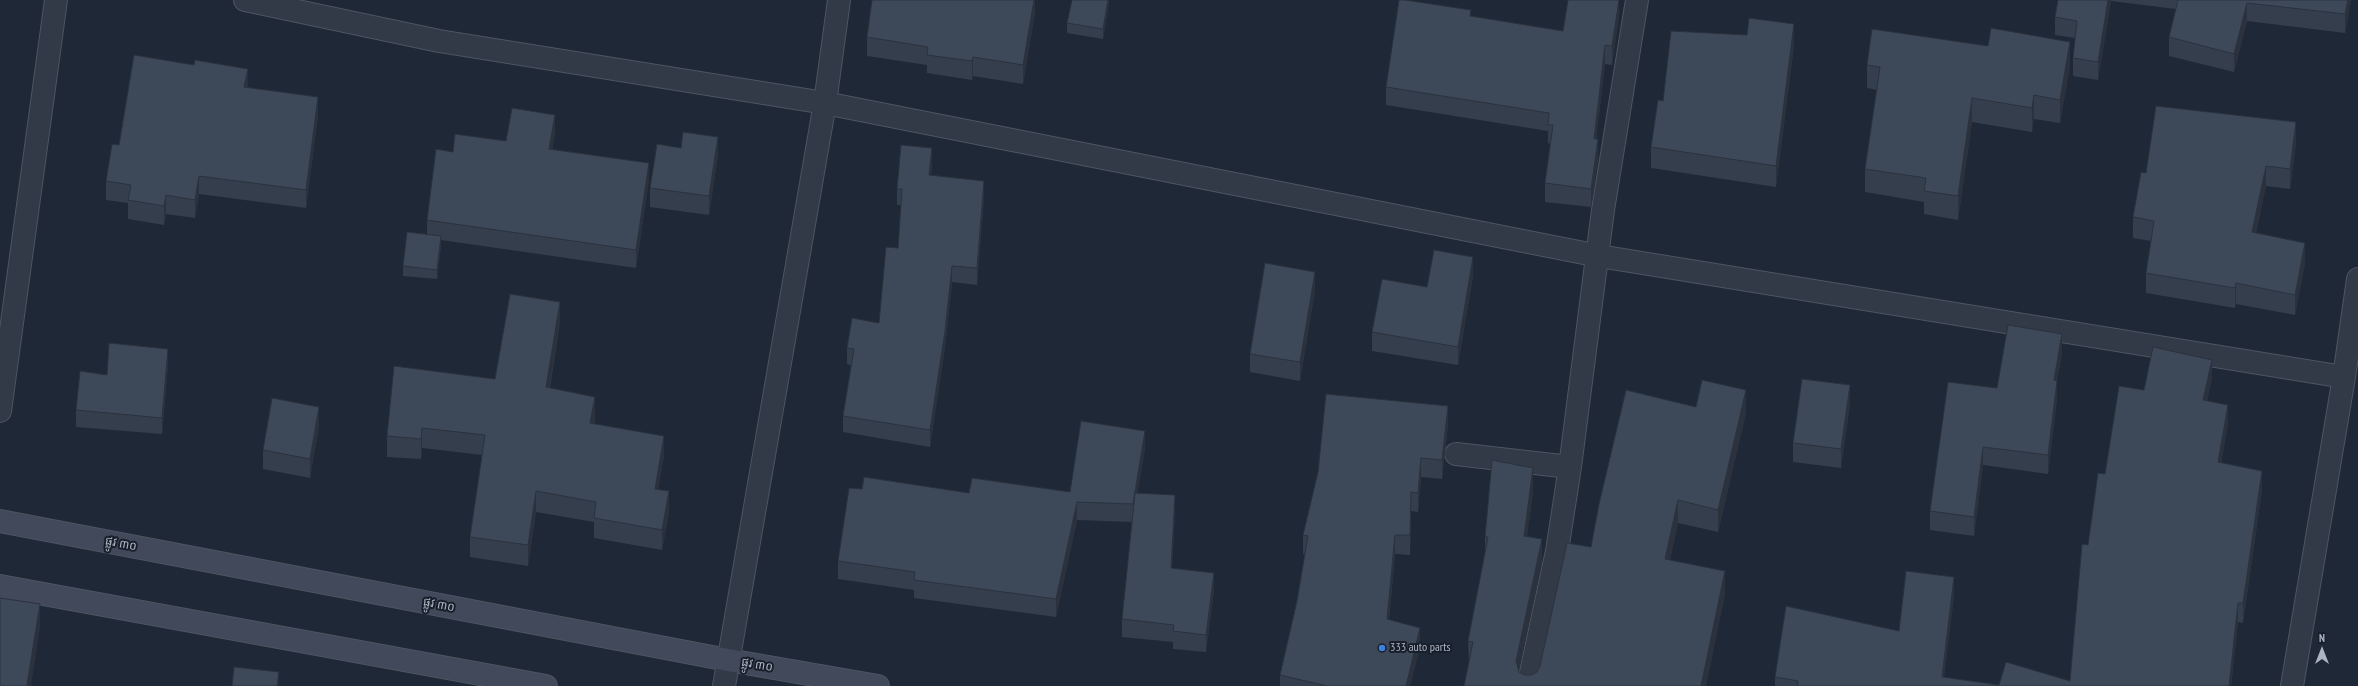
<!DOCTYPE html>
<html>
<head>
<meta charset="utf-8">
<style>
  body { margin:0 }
  #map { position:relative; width:2358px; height:686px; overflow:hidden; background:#1f2836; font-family:"PT Sans Narrow",sans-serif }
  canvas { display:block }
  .north { position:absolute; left:2302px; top:630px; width:40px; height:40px; -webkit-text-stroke:3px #181f2b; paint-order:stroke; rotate:0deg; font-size:11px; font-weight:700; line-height:16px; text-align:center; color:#adb5c4 }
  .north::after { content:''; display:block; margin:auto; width:14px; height:18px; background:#adb5c4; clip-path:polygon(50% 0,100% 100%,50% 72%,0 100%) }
</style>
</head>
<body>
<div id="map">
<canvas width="2358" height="686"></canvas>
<div class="north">N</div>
</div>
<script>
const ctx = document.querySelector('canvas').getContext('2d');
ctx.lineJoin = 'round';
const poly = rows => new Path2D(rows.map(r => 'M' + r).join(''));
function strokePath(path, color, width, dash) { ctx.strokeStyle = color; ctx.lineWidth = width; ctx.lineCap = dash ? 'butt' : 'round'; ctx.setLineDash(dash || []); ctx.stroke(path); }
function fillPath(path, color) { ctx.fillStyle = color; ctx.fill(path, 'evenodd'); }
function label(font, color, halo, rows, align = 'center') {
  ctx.font = font + ' "PT Sans Narrow","Noto Sans Khmer",sans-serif'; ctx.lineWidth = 4; ctx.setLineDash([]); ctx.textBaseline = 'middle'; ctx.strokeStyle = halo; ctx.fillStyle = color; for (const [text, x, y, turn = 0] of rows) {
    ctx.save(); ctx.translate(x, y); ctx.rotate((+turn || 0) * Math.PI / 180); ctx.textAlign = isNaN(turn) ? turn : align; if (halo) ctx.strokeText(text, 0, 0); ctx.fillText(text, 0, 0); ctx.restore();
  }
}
const street = poly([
  [245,0,439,41,825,103,1599,256,2344,377],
  [0,411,56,0],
  [1456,454,1570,467],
  [724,686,825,103,839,0],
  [1528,686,1557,551,1570,467,1603,210,1637,0],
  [2292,686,2344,377,2358,279]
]);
const secondary = poly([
  [0,521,728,660,878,686],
  [0,586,546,686]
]);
const wall = poly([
  [1035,0,1035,13,1023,84,973,76,972,80,927,73,927,65,867,56,867,37],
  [1109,0,1109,3,1103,39,1067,33,1067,23],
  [2058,0,2351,0,2345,33,2247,21,2234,72,2169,56,2169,37,2176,9,2111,1,2098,80,2073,76,2073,58,2075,38,2055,35,2055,17],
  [1619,2,1619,16,1612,65,1605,64,1596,139,1598,158,1591,207,1545,202,1545,183,1550,144,1548,143,1548,131,1386,105,1386,87,1471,16,1563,31],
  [1794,45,1776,187,1651,168,1651,147,1663,101],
  [1867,65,2070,65,2060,123,2034,119,2032,132,1972,122,1958,220,1924,214,1924,202,1865,192,1865,169,1877,90,1867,88],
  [248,88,318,115,306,208,199,194,195,218,166,214,164,225,128,219,128,203,106,200,106,181,119,145],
  [555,133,552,150,649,180,636,268,441,240,441,246,437,279,403,276,403,266,427,234,427,220,453,152,506,141],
  [2296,143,2290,189,2266,186,2256,233,2305,263,2295,315,2236,304,2235,308,2146,293,2146,273,2151,241,2133,238,2133,217,2146,173],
  [718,155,709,215,650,207,650,188],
  [932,164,931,175,984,197,977,285,952,282,945,348,930,447,843,432,843,416,851,365,847,364,847,348,879,323,898,248,901,205,897,205,897,189],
  [1473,276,1458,365,1372,351,1372,332,1427,287],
  [1315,290,1300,381,1250,372,1250,354],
  [560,322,550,388,595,418,594,423,664,456,658,489,669,512,662,550,594,538,594,522,536,512,528,566,470,557,470,537,482,455,422,448,421,459,387,457,387,436,495,379],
  [2062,353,2057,381,2057,399,2048,474,1983,465,1974,536,1930,530,1930,511,1997,388],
  [168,365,162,434,76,427,76,410,107,375],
  [2212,379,2207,401,2228,424,2221,463,2262,490,2243,623,2238,622,2231,686,1775,686,1775,677,1899,631,1954,596,1944,677,1999,685,2070,681,2088,545,2105,474,2144,390],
  [1850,404,1841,468,1793,462,1793,443],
  [1696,407,1746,413,1718,532,1678,523,1670,560,1725,594,1706,686,1464,686,1469,664,1468,641,1485,555,1485,537,1533,491,1527,536,1542,562,1519,670,1519,672,1525,675,1531,675,1537,672,1540,666,1591,547],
  [1448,425,1442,479,1421,477,1418,512,1411,511,1410,555,1395,554,1389,620,1420,647,1410,686,1280,686,1280,675,1297,601,1305,554,1303,554,1303,535],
  [319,426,310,478,263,469,263,450],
  [1145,449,1137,493,1175,512,1172,568,1214,590,1206,652,1173,649,1173,642,1122,637,1122,619,1132,522,1077,520,1056,617,914,598,914,590,838,579,838,561,862,489,969,493,1070,492]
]);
const shadedWall = poly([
  [1034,0,1035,0,1035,13,1023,84,1023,65],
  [1108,0,1109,0,1109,3,1103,39,1103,29],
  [1617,0,1619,0,1619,16,1612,65,1612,46],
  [2108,0,2111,0,2111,1,2098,80,2098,62],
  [2348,0,2351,0,2345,33,2345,14],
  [2247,3,2247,21,2234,72,2234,54],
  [1794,24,1794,45,1776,187,1776,166],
  [2070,42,2070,65,2060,123,2060,100],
  [1605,45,1605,64,1594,157,1594,139],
  [973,57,973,76,972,80,972,61],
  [248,69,248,88,244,87],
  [2034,95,2034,119,2032,132,2032,108],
  [318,97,318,115,306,208,306,190],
  [1972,98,1972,122,1958,220,1958,196],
  [555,115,555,133,549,167,549,149],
  [2296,122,2296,143,2290,189,2290,169],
  [718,137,718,155,709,215,709,196],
  [1598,139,1598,158,1591,207,1591,189],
  [932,148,932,164,929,191,929,175],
  [649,163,649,180,636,268,636,250],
  [2266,166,2266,186,2252,252,2252,232],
  [199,176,199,194,195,218,195,200],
  [984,181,984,197,977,285,977,268],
  [166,195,166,214,164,225,164,206],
  [441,236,441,246,437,279,437,270],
  [2305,243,2305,263,2295,315,2295,295],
  [1473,257,1473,276,1458,365,1458,347],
  [952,266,952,282,945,348,930,447,930,430],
  [1315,272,1315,290,1300,381,1300,362],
  [2236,283,2236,304,2235,308,2235,288],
  [560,302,560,322,546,407,546,387],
  [2062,334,2062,353,2054,399,2054,380],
  [168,349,168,365,162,434,162,418],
  [2212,360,2212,379,2203,419,2203,400],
  [2057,381,2057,399,2048,474,2048,455],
  [1850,385,1850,404,1841,468,1841,449],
  [1746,390,1746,413,1718,532,1718,510],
  [595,397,595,418,590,443,590,423],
  [2228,405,2228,424,2218,482,2218,462],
  [1448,406,1448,425,1442,479,1442,460],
  [319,407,319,426,310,478,310,459],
  [422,428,422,448,421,459,421,439],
  [1145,431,1145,449,1133,522,1133,504],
  [664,436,664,456,655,509,655,489],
  [1983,447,1983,465,1974,536,1974,517],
  [1421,458,1421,477,1418,512,1418,493],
  [1533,468,1533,491,1524,559,1524,536],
  [2262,471,2262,490,2243,623,2243,603],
  [536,491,536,512,528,566,528,545],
  [669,491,669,512,662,550,662,530],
  [1411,492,1411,511,1410,555,1410,535],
  [1175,495,1175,512,1171,586,1171,568],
  [1678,500,1678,523,1665,582,1665,559],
  [1077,502,1077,520,1056,617,1056,599],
  [1395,535,1395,554,1387,638,1387,619],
  [1542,539,1542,562,1516,684,1516,661],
  [1725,571,1725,594,1706,686,1701,686],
  [1214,573,1214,590,1206,652,1206,635],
  [1954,577,1954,596,1943,686,1942,677],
  [2238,603,2238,622,2231,686,2229,686],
  [40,604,40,628,31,686,27,686],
  [1420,628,1420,647,1410,686,1406,686],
  [279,672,279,686,277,686]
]);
const building = poly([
  [872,0,1034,0,1023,65,973,57,972,61,927,55,928,47,867,37,872,0],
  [1072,0,1108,0,1103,29,1067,23,1072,0],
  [1399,0,1405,0,1471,10,1470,16,1563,31,1568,0,1619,0,1612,46,1605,45,1594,139,1598,139,1591,189,1545,183,1553,125,1548,125,1549,113,1386,87,1399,0],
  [2058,0,2108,0,2098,62,2073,58,2077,21,2055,17,2058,0],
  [2178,0,2348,0,2345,14,2247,3,2234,54,2169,37,2178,0],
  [1749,18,1794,24,1776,166,1651,147,1658,100,1663,101,1671,31,1747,35,1749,18],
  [1991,28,2070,42,2060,100,2034,95,2032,108,1972,98,1958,196,1924,191,1926,178,1865,169,1880,67,1867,65,1872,29,1988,46,1991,28],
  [134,55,194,65,195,60,248,69,244,87,318,97,306,190,199,176,195,200,166,195,164,206,128,200,131,185,106,181,112,144,119,145,134,55],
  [2156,106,2296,122,2290,169,2266,166,2252,232,2305,243,2295,295,2236,283,2235,288,2146,273,2154,221,2133,217,2141,172,2146,173,2156,106],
  [512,108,555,115,549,149,649,163,636,250,427,220,436,149,453,152,455,134,506,141,512,108],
  [683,132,718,137,709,196,650,188,657,144,681,148,683,132],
  [901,145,932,148,929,175,984,181,977,268,952,266,945,331,930,430,843,416,854,349,847,348,852,318,879,323,886,247,898,248,902,189,897,189,901,145],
  [407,232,441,236,437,270,403,266,407,232],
  [1434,250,1473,257,1458,347,1372,332,1382,279,1427,287,1434,250],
  [1265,263,1315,272,1300,362,1250,354,1265,263],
  [510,294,560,302,546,387,595,397,590,423,664,436,655,489,669,491,662,530,594,518,596,502,536,491,528,545,470,537,485,435,422,428,421,439,387,436,394,366,495,379,510,294],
  [2008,325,2062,334,2054,380,2057,381,2048,455,1983,447,1974,517,1930,511,1948,382,1997,388,2008,325],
  [109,343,168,349,162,418,76,410,80,371,107,375,109,343],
  [2153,347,2212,360,2203,400,2228,405,2218,462,2262,471,2243,603,2238,603,2229,686,1797,686,1798,681,1775,677,1786,606,1899,631,1906,571,1954,577,1942,677,1999,685,2006,662,2070,681,2082,544,2088,545,2098,473,2105,474,2119,386,2144,390,2153,347],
  [1802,379,1850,385,1841,449,1793,443,1802,379],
  [1702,380,1746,390,1718,510,1678,500,1665,559,1725,571,1701,686,1464,686,1473,642,1468,641,1488,537,1485,537,1492,460,1533,468,1524,536,1542,539,1516,661,1519,672,1525,675,1531,675,1537,672,1540,666,1567,543,1591,547,1599,504,1626,390,1696,407,1702,380],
  [1326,394,1448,406,1442,460,1421,458,1418,493,1411,492,1410,535,1395,535,1387,619,1420,628,1406,686,1327,686,1280,675,1297,601,1308,536,1303,535,1318,472,1326,394],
  [272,398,319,407,310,459,263,450,272,398],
  [1081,421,1145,431,1133,504,1077,502,1056,599,914,580,915,572,838,561,849,488,862,489,864,477,969,493,972,478,1070,492,1081,421],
  [1135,493,1175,495,1171,568,1214,573,1206,635,1173,631,1174,625,1122,619,1135,493],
  [0,598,40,604,27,685,32,686,0,686,0,598],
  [234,667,279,672,277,686,232,686,234,667]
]);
const markers = [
  [1382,648,4,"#3f7fe0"]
];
const streetNames = [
  ["ផ្លូវ ៣០",121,544,11],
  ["ផ្លូវ ៣០",439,605,11],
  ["ផ្លូវ ៣០",757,665,10]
];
const poiNames = [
  ["333 auto parts",1390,648]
];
strokePath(street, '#4d5562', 24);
strokePath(secondary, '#4d5562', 24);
strokePath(street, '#333a47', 22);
strokePath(secondary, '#41495a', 22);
fillPath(wall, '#343e4d');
fillPath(shadedWall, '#2b323e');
fillPath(building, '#3d4859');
strokePath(building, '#2b323e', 1);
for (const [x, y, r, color] of markers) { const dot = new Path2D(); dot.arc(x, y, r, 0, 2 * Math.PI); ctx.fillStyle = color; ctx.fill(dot); strokePath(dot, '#181f2b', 1.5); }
label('12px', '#adb5c4', '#181f2b', streetNames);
label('12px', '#adb5c4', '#181f2b', poiNames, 'left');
</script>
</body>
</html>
